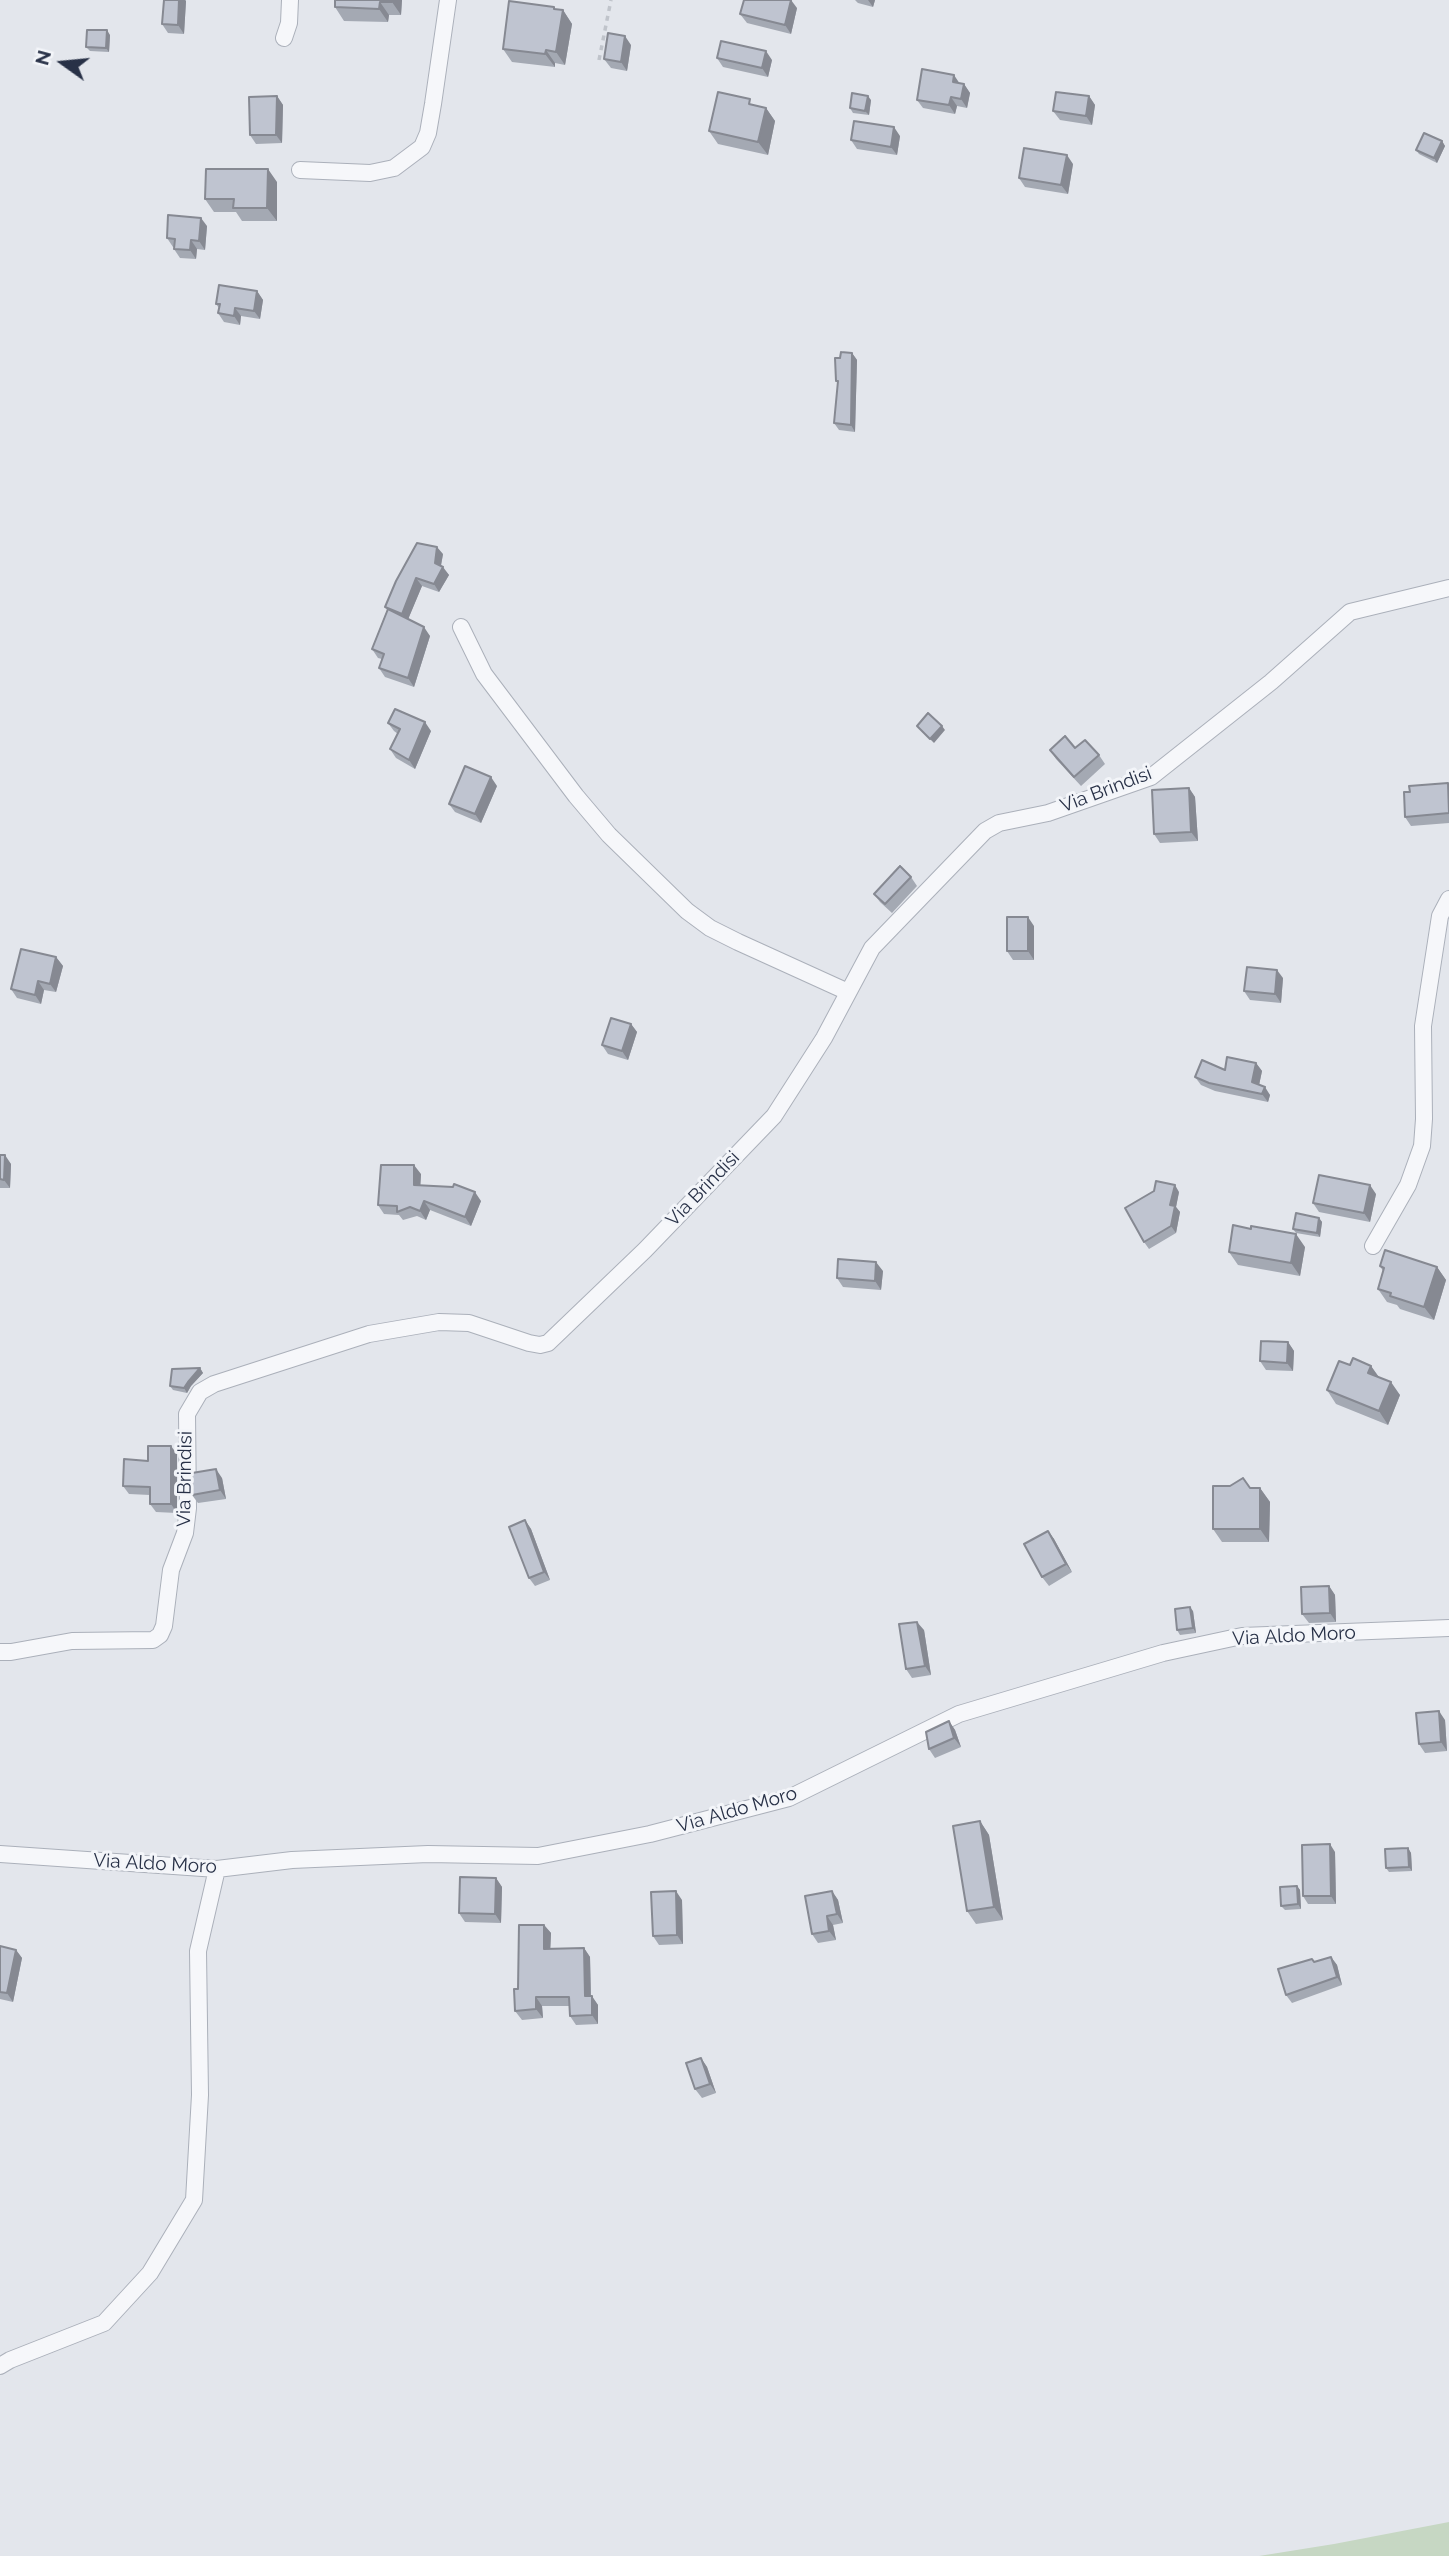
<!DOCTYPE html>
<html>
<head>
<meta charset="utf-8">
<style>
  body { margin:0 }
  #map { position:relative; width:1449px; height:2556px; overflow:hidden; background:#e3e6ec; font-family:Raleway,sans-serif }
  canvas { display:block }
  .north { position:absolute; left:28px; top:28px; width:70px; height:70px; -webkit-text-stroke:5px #f3f5f9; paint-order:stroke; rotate:285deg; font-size:19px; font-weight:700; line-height:28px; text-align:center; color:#283147 }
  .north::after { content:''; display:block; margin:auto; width:24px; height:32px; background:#283147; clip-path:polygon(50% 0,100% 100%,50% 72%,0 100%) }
</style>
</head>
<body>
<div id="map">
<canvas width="1449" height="2556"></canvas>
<div class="north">N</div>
</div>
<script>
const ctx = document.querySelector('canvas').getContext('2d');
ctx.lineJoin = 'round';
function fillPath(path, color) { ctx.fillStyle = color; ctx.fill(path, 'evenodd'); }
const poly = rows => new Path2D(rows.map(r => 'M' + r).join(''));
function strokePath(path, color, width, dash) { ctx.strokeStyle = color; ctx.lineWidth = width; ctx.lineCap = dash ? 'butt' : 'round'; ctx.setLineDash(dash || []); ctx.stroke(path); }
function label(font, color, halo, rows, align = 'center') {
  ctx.font = font + ' Raleway,sans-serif'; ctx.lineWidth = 6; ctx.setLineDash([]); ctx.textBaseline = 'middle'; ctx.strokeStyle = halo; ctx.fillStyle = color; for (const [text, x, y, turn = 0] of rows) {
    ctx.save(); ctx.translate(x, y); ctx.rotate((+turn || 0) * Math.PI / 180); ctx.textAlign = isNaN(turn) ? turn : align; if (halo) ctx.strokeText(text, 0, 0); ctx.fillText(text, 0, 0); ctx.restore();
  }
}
const green = poly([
  [1449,2522,1449,2556,1259,2556,1334,2544]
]);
const path = poly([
  [599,60,611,0]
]);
const street = poly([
  [284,38,289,23,290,0],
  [300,170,370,173,394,168,422,147,428,133,433,104,448,0],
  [461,627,484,674,576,796,609,835,687,911,710,928,738,942,848,992],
  [1373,1246,1408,1185,1422,1146,1424,1119,1423,1026,1440,916,1449,899],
  [0,1652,11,1652,72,1641,153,1640,160,1635,164,1626,171,1570,185,1533,188,1508,187,1414,200,1392,214,1384,369,1334,439,1322,469,1323,529,1343,540,1345,548,1343,645,1250,774,1116,824,1038,872,948,985,831,999,823,1048,813,1151,777,1271,682,1350,612,1449,588],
  [0,1854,217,1869,292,1860,428,1854,538,1856,650,1834,789,1798,959,1714,1163,1653,1242,1636,1449,1628],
  [0,2366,10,2360,104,2323,150,2273,194,2200,200,2095,198,1951,217,1869]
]);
const wall = poly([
  [164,0,185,0,186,1,184,34,168,33,162,24],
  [335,0,402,0,401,15,389,15,388,22,344,21,335,7],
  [855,0,875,0,873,7,858,3],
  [554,7,556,10,563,10,572,24,565,65,555,63,555,67,512,62,503,49],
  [797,8,791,34,747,23,740,14],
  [110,35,109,52,90,51,86,47],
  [631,45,627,71,611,68,604,59],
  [717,58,772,60,768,77,723,67],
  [960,83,964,84,970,93,967,108,957,106,955,114,923,108,917,100],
  [277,96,283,105,282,143,256,144,250,135],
  [1089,96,1095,105,1092,125,1060,120,1053,111],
  [871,100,869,115,853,113,850,108],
  [754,105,766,108,775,121,768,155,718,144,709,131],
  [900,136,897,155,857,149,851,140],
  [1442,141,1445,146,1437,163,1419,154,1416,150],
  [1073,164,1068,194,1025,187,1019,178],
  [277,182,277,221,242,221,236,212,214,212,205,199],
  [207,226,205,250,197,249,196,259,180,258,174,249,174,247,173,247,167,238],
  [257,291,263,300,260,319,241,316,240,325,224,322,218,313,219,308,216,304],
  [852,353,857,360,855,432,839,430,834,423,838,383,836,381,840,358],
  [443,554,441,566,449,575,439,592,422,586,408,619,430,636,414,687,385,677,379,668,382,659,378,658,372,649,387,610,385,607],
  [388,723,431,731,415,769,396,758,390,749,398,734,394,731],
  [1075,748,1099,755,1105,764,1081,786,1056,759,1050,750],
  [1448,783,1449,785,1449,823,1411,826,1405,817,1410,792],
  [497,786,481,823,455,812,449,804],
  [1189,788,1195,797,1198,841,1160,843,1154,834],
  [911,877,917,886,892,913,880,902,874,894],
  [1034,926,1034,960,1013,960,1007,951],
  [56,957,63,966,56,992,44,990,41,1004,17,998,11,989],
  [1283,978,1281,1003,1250,1000,1244,991],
  [631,1024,637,1032,628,1060,608,1054,602,1045],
  [1256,1063,1262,1071,1259,1085,1270,1095,1268,1102,1215,1091,1201,1085,1195,1077],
  [0,1155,11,1164,10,1188,0,1188],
  [421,1174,420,1185,481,1201,471,1226,430,1210,426,1220,417,1216,403,1220,399,1215,384,1214,378,1205],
  [1179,1192,1176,1207,1180,1212,1176,1233,1149,1249,1144,1242],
  [1376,1194,1370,1222,1319,1212,1313,1203],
  [1319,1218,1322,1222,1320,1237,1296,1233,1293,1229],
  [1305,1247,1300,1276,1238,1265,1229,1252],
  [1380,1266,1437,1267,1446,1280,1434,1320,1400,1309,1397,1305,1387,1302,1378,1289,1383,1271],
  [883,1271,881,1290,843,1287,837,1278],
  [1288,1342,1294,1351,1293,1371,1266,1370,1260,1361],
  [1350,1365,1371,1366,1379,1377,1400,1395,1388,1425,1336,1404,1327,1390],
  [200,1368,203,1373,191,1386,187,1393,173,1390,170,1386],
  [177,1454,177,1513,156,1512,150,1504,150,1495,129,1494,123,1486,148,1461],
  [222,1478,226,1499,198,1503,192,1495],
  [1243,1478,1251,1488,1260,1488,1270,1502,1269,1542,1222,1542,1213,1529,1230,1486],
  [525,1520,531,1529,550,1580,535,1586,529,1578],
  [1048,1531,1054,1539,1072,1572,1049,1586,1042,1577],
  [1329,1586,1335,1595,1336,1622,1309,1623,1302,1614],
  [1193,1611,1196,1633,1180,1635,1177,1630],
  [924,1630,931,1675,912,1678,906,1669],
  [1445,1720,1447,1751,1425,1753,1419,1744],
  [949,1721,955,1730,961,1747,935,1758,929,1749],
  [980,1821,989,1835,1003,1920,976,1924,967,1911],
  [1408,1848,1411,1853,1412,1871,1389,1872,1386,1868],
  [1335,1852,1336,1904,1308,1904,1303,1896],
  [496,1878,502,1887,501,1923,465,1922,459,1913],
  [1297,1886,1300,1890,1301,1909,1285,1910,1281,1906],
  [832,1891,838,1900,843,1923,833,1925,836,1940,818,1943,812,1934],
  [682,1900,683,1944,659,1945,653,1936],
  [544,1925,551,1933,550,1949,584,1948,590,1957,591,1996,598,2005,598,2024,576,2025,570,2016,569,2006,542,2006,543,2018,522,2020,515,2011,518,1989],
  [0,1946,16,1950,22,1958,13,2002,0,1999],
  [1331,1957,1337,1965,1342,1985,1292,2003,1286,1995,1312,1959,1314,1962],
  [701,2058,707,2067,716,2093,702,2098,695,2089]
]);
const shadedWall = poly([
  [179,0,185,0,186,1,184,34,178,25],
  [392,0,402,0,401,15,392,2],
  [791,0,797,8,791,34,785,25],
  [868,0,875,0,873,7],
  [380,2,389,15,388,22,379,9],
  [554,7,562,17,563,10,572,24,565,65,556,52],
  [107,30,110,35,109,52,106,48],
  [625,36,631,45,627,71,621,62],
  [546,50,555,63,555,67,545,54],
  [766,51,772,60,768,77,762,68],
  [954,75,960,84,953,82],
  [964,84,970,93,967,108,961,99],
  [277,96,283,105,282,143,276,135],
  [868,96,871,100,869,115,865,111],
  [1089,96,1095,105,1092,125,1086,116],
  [951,97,957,106,955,114,949,105],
  [766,108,775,121,768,155,758,142],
  [894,127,900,136,897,155,891,147],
  [1442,141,1445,146,1437,163,1434,158],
  [1067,155,1073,164,1068,194,1061,185],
  [268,169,277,182,277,221,267,208],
  [201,218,207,226,205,250,199,241],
  [191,240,197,249,196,259,190,250],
  [257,291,263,300,260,319,254,311],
  [235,308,241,316,240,325,234,316],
  [852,353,857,360,855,432,851,425],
  [437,547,443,554,440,570,435,563],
  [443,567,449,575,439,592,434,584],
  [416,578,422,586,407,622,402,614],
  [424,627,430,636,414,687,408,678],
  [425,722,431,731,415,769,409,760],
  [942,726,945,730,934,743,930,739],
  [491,777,497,786,481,823,475,814],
  [1189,788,1195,797,1198,841,1191,832],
  [1028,917,1034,926,1034,960,1028,951],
  [56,957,63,966,56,992,50,984],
  [1277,970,1283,978,1281,1003,1275,994],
  [38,981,44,990,41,1004,35,995],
  [631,1024,637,1032,628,1060,622,1051],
  [1256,1063,1262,1071,1258,1090,1252,1082],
  [1265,1087,1270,1095,1268,1102,1262,1094],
  [5,1155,11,1164,10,1188,4,1180],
  [414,1165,421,1174,420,1194,414,1185],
  [1175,1185,1179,1192,1176,1207,1180,1212,1176,1233,1171,1226,1170,1205],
  [1370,1185,1376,1194,1370,1222,1364,1213],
  [475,1192,481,1201,471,1226,465,1217],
  [424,1201,430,1210,426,1220,420,1211],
  [1319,1218,1322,1222,1320,1237,1317,1233],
  [1296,1234,1305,1247,1300,1276,1291,1263],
  [876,1262,883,1271,881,1290,875,1281],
  [1437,1267,1446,1280,1434,1320,1424,1307],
  [1288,1342,1294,1351,1293,1371,1287,1363],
  [1371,1366,1380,1379,1368,1373],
  [200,1368,203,1373,191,1386,187,1393,184,1388,188,1382],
  [1391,1382,1400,1395,1388,1425,1379,1411],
  [171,1446,177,1454,177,1513,171,1504],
  [216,1469,222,1478,226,1499,220,1490],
  [1260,1488,1270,1502,1269,1542,1260,1529],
  [525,1520,531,1529,550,1580,544,1572],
  [1048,1531,1054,1539,1072,1572,1066,1564],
  [1329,1586,1335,1595,1336,1622,1330,1613],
  [1190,1607,1193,1611,1196,1633,1193,1628],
  [917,1622,924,1630,931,1675,925,1666],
  [1439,1711,1445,1720,1447,1751,1441,1742],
  [949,1721,955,1730,961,1747,954,1738],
  [980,1821,989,1835,1003,1920,994,1907],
  [1330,1844,1335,1852,1336,1904,1331,1896],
  [1408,1848,1411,1853,1412,1871,1409,1867],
  [496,1878,502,1887,501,1923,495,1914],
  [1297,1886,1300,1890,1301,1909,1298,1904],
  [676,1891,682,1900,683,1944,677,1935],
  [832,1891,838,1900,843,1923,837,1914],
  [827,1916,833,1925,836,1940,829,1931],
  [544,1925,551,1933,550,1958,544,1949],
  [584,1948,590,1957,591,2005,585,1996],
  [16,1950,22,1958,13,2002,7,1993],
  [1331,1957,1337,1965,1342,1985,1337,1977],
  [592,1996,598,2005,598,2024,592,2015],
  [536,1997,542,2006,543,2018,536,2009],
  [701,2058,707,2067,716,2093,710,2084]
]);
const building = poly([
  [164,0,179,0,178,25,162,24,164,0],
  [335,0,392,0,392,2,380,2,379,9,335,7,335,0],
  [744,0,791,0,785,25,740,14,744,0],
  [509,1,554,7,554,9,563,10,556,52,546,50,545,54,503,49,509,1],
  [87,30,107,30,106,48,86,47,87,30],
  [608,33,625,36,621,62,604,59,608,33],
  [721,41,766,51,762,68,717,58,721,41],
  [922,69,954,75,953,82,964,84,961,99,951,97,949,105,917,100,922,69],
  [718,92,750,99,749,104,766,108,758,142,709,131,718,92],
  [1056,92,1089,96,1086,116,1053,111,1056,92],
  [852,93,868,96,865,111,850,108,852,93],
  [277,96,276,135,250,135,249,97,277,96],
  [854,121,894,127,891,147,851,140,854,121],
  [1424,133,1442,141,1434,158,1416,150,1424,133],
  [1024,148,1067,155,1061,185,1019,178,1024,148],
  [206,169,268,169,267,208,233,208,234,199,205,199,206,169],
  [168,215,201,218,199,241,191,240,190,250,174,249,175,239,167,238,168,215],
  [219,285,257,291,254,311,235,308,234,316,218,313,220,304,216,304,219,285],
  [841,352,852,353,851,425,834,423,838,381,836,381,835,358,840,358,841,352],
  [417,543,437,547,435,563,443,567,434,584,416,578,402,614,385,607,396,581,417,543],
  [388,609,424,627,408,678,379,668,384,654,372,649,388,609],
  [395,709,425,722,409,760,390,749,400,729,388,723,395,709],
  [928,713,942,726,930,739,917,726,928,713],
  [1065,736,1075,748,1085,740,1099,755,1074,777,1050,750,1065,736],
  [465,766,491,777,475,814,449,804,465,766],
  [1448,783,1449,813,1405,817,1404,792,1410,792,1409,786,1448,783],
  [1189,788,1191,832,1154,834,1152,790,1189,788],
  [900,866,911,877,885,904,874,894,900,866],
  [1007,917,1028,917,1028,951,1007,951,1007,917],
  [21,949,56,957,50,984,38,981,35,995,11,989,21,949],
  [1247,967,1277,970,1275,994,1244,991,1247,967],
  [611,1018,631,1024,622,1051,602,1045,611,1018],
  [1227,1057,1256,1063,1252,1082,1265,1087,1262,1094,1209,1083,1195,1077,1202,1060,1225,1070,1227,1057],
  [0,1155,5,1155,4,1180,0,1179,0,1155],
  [381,1165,414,1165,414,1185,453,1187,454,1184,475,1192,465,1217,424,1201,420,1211,410,1207,397,1212,397,1206,378,1205,381,1165],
  [1319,1175,1370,1185,1364,1213,1313,1203,1319,1175],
  [1156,1181,1175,1185,1170,1205,1175,1206,1171,1226,1144,1242,1125,1208,1154,1191,1156,1181],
  [1296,1213,1319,1218,1317,1233,1293,1229,1296,1213],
  [1233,1225,1251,1229,1251,1226,1296,1234,1291,1263,1229,1252,1233,1225],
  [1385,1250,1437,1267,1424,1307,1390,1296,1391,1293,1378,1289,1384,1268,1380,1266,1385,1250],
  [838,1259,876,1262,875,1281,837,1278,838,1259],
  [1261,1341,1288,1342,1287,1363,1260,1361,1261,1341],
  [1353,1358,1371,1366,1368,1373,1391,1382,1379,1411,1327,1390,1339,1361,1350,1365,1353,1358],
  [200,1368,188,1382,184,1388,170,1386,172,1369,200,1368],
  [148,1446,171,1446,171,1504,150,1504,150,1487,123,1486,124,1459,148,1461,148,1446],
  [216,1469,220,1490,192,1495,192,1473,216,1469],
  [1243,1478,1250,1488,1260,1488,1260,1529,1213,1529,1213,1486,1230,1486,1243,1478],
  [525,1520,544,1572,529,1578,509,1527,525,1520],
  [1048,1531,1066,1564,1042,1577,1024,1544,1048,1531],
  [1329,1586,1330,1613,1302,1614,1301,1587,1329,1586],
  [1190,1607,1193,1628,1177,1630,1175,1609,1190,1607],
  [917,1622,925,1666,906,1669,899,1624,917,1622],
  [1439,1711,1441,1742,1419,1744,1416,1713,1439,1711],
  [949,1721,954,1738,929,1749,926,1732,949,1721],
  [980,1821,994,1907,967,1911,953,1826,980,1821],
  [1330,1844,1331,1896,1303,1896,1302,1845,1330,1844],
  [1408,1848,1409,1867,1386,1868,1385,1849,1408,1848],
  [460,1877,496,1878,495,1914,459,1913,460,1877],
  [1297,1886,1298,1904,1281,1906,1280,1887,1297,1886],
  [676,1891,677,1935,653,1936,651,1892,676,1891],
  [832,1891,837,1914,827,1916,829,1931,812,1934,805,1896,832,1891],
  [519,1925,544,1925,544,1949,584,1948,585,1996,592,1996,592,2015,570,2016,569,1997,536,1997,536,2009,515,2011,514,1989,518,1989,519,1925],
  [0,1946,16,1950,7,1993,0,1992,0,1946],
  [1331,1957,1337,1977,1286,1995,1278,1969,1312,1959,1314,1962,1331,1957],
  [701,2058,710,2084,695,2089,686,2063,701,2058]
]);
const streetNames = [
  ["Via Brindisi",1106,790,-21],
  ["Via Brindisi",703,1189,-46],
  ["Via Brindisi",185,1479,-89],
  ["Via Aldo Moro",1294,1636,-3],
  ["Via Aldo Moro",737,1810,-16],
  ["Via Aldo Moro",155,1864,3]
];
fillPath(green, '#c6d7c3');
strokePath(street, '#abb0ba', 18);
strokePath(path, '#c0c4cb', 3.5, [5, 5]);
strokePath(street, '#f6f7fa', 16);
fillPath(wall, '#a4a9b3');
fillPath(shadedWall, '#868992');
fillPath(building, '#bfc4d0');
strokePath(building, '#868992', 2);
label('19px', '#283147', '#f3f5f9', streetNames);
</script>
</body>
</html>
